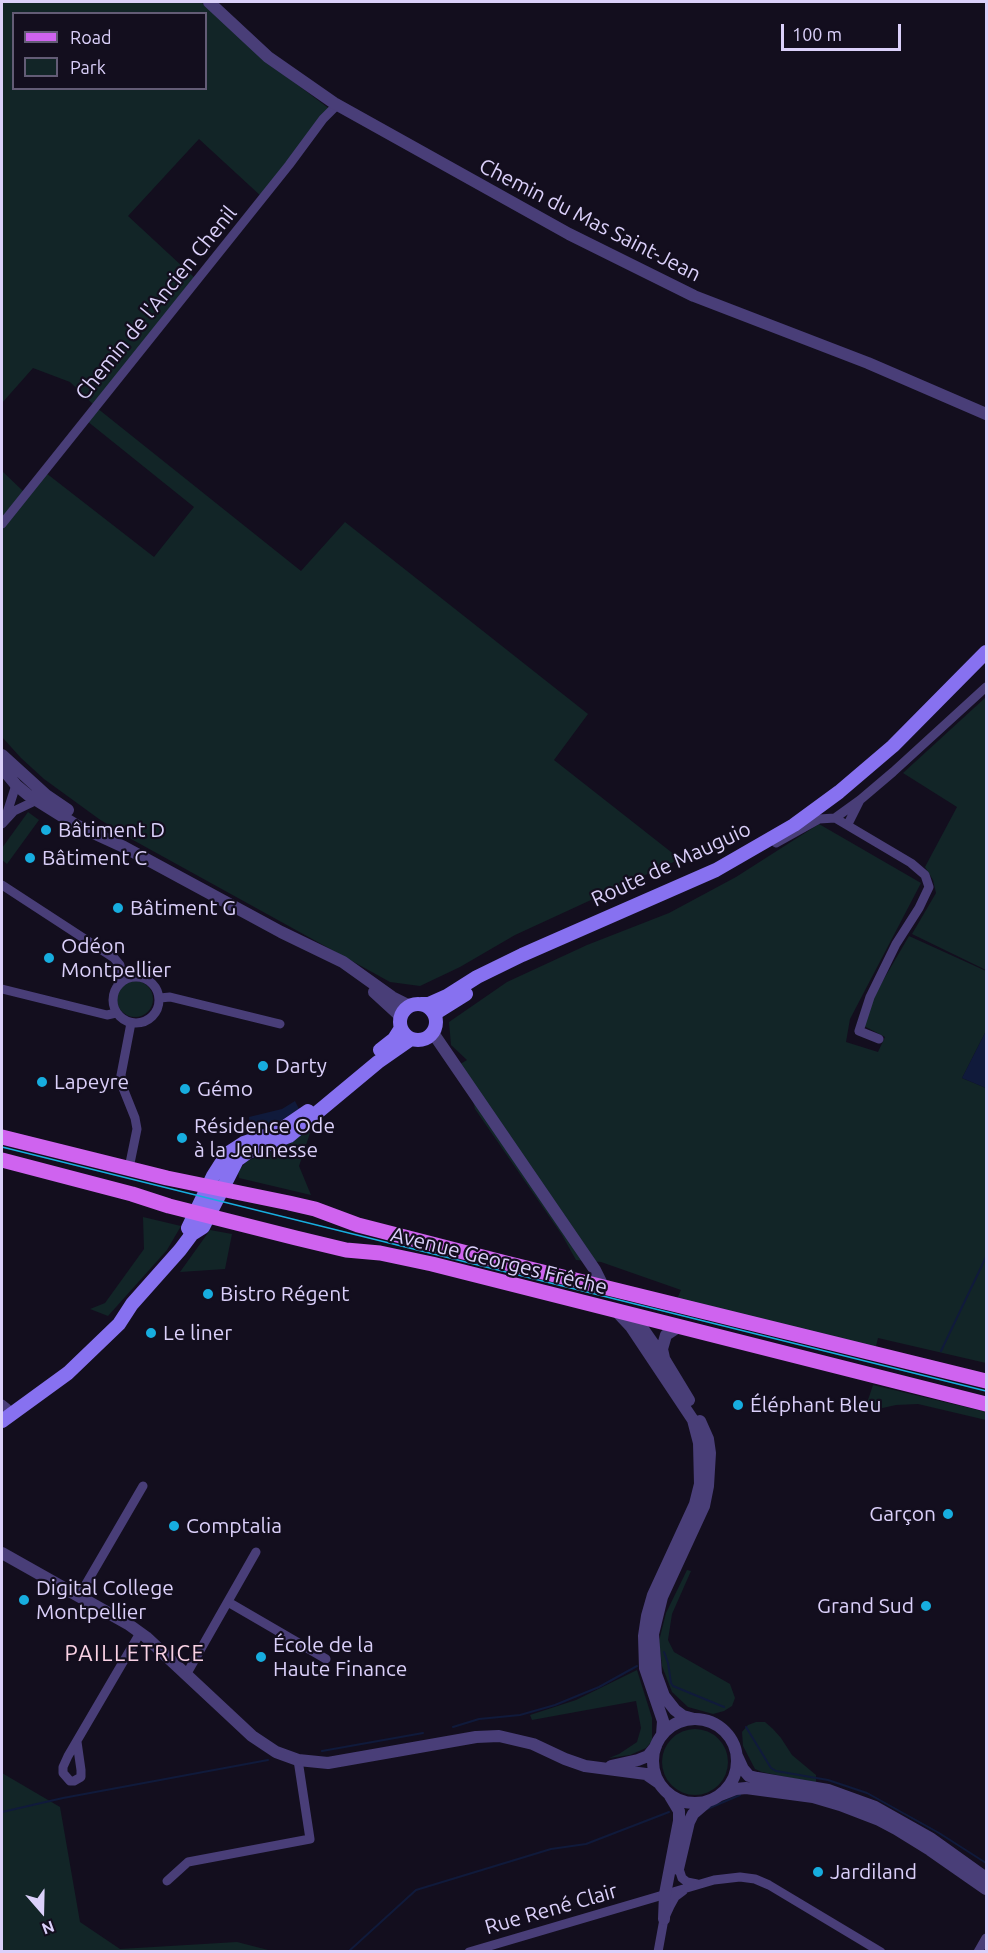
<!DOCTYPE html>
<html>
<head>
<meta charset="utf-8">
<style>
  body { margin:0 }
  #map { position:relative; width:988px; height:1953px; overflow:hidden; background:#130e1e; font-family:Ubuntu,sans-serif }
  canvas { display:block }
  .frame { position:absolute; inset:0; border:3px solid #dbd0fa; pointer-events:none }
  .legend { position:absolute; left:12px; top:12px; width:195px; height:78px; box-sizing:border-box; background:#130e1e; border:2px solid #635c76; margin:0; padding:8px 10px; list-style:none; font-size:18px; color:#dbd0fa }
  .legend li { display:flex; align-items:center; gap:12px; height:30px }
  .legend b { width:30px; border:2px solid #635c76 }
  .north { position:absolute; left:12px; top:1881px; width:60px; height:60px; -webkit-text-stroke:4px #130e1e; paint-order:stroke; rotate:160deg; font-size:16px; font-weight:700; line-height:24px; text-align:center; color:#dbd0fa }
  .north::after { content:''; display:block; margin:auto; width:21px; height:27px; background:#dbd0fa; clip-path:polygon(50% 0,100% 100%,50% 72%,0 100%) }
  .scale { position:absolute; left:781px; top:24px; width:120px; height:27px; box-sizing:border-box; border:3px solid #dbd0fa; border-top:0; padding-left:8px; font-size:18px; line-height:21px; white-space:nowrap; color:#dbd0fa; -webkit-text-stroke:4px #130e1e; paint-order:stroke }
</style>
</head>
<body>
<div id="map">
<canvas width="988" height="1953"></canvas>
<div class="frame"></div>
<ul class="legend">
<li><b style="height:8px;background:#cf63ef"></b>Road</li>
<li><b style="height:16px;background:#122527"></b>Park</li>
</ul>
<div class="north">N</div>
<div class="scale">100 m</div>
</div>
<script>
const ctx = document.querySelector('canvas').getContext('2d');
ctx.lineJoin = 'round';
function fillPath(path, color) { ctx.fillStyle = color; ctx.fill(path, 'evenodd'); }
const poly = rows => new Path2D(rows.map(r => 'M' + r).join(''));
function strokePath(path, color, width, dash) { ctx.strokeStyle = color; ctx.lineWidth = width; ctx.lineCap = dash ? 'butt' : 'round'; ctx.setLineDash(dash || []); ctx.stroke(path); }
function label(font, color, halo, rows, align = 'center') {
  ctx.font = font + ' Ubuntu,sans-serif'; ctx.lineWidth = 4.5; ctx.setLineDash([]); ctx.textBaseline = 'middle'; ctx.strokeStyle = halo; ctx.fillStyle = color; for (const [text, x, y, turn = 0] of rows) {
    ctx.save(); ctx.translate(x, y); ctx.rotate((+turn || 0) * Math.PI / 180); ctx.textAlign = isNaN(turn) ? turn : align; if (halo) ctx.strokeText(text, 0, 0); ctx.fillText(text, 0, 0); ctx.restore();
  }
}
const green = poly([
  [2,2,201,2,270,64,331,110,262,197,199,139,128,216,196,279,97,408,301,571,345,522,588,714,554,760,680,859,515,935,460,967,420,986,390,982,133,840,99,819,44,779,21,758,2,737,2,530,46,473,154,557,194,507,87,421,97,408,70,382,33,368,2,403],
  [14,14,206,14,206,88,14,88],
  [2,471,24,492,2,520],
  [986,697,986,970,912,934,936,893,933,880,925,867,957,807,903,773],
  [28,812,39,820,7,864,2,860,2,848],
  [819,824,921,883,850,1019,846,1042,878,1052,885,1037,864,1026,874,996,909,936,986,971,986,1031,962,1078,986,1088,986,1363,878,1338,875,1350,677,1299,681,1290,601,1262,576,1260,562,1235,475,1109,471,1093,455,1067,467,1060,451,1045,449,1022,507,982,587,945,669,913,736,877],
  '117 999a18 18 0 1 1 36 0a18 18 0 1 1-36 0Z',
  [306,1131,310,1133,299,1166,311,1195,239,1178,238,1171,247,1161,291,1143],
  [143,1217,181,1226,167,1250,108,1316,90,1309,105,1303,144,1249],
  [210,1230,232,1234,225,1269,180,1272],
  [873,1385,986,1412,986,1420,918,1404,896,1405,869,1411,866,1406],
  [687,1570,691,1571,672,1614,668,1640,674,1652,730,1684,735,1698,732,1706,724,1711,713,1714,688,1707,672,1692,662,1666,659,1641,666,1613],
  [637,1670,652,1718,652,1741,646,1748,630,1755,609,1758,619,1754,637,1742,641,1728,636,1701,532,1720,530,1715,576,1700],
  [756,1722,765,1722,773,1729,781,1738,792,1755,816,1775,816,1783,762,1772,755,1769,743,1746,742,1732,748,1725],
  '662 1762a33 33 0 1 1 66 0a33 33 0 1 1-66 0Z',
  [2,1773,60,1807,80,1922,120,1949,237,1942,272,1951,2,1951]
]);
const water = poly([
  [986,1031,986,1088,962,1078],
  [295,1101,299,1109,277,1123,250,1131,249,1117,282,1109]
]);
const stream = poly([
  [941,1351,986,1257],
  [664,1652,668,1663,671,1683,673,1686,724,1707],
  [453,1727,479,1719,520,1715,555,1705,599,1687,637,1666],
  [746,1727,771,1768,776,1771,828,1780,867,1793,939,1833,986,1863],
  [322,1751,423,1733],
  [707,1809,740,1795],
  [2,1812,63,1798,268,1760],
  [348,1952,416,1890,551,1849,586,1844,669,1812]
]);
const minor = poly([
  [2,524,289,165,323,119,337,105],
  [835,818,860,800,893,772,986,687],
  [5,819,16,785],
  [2,824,14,811,37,800],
  [848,824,860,800],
  [776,843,819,819,835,818,911,863,925,875,929,887,919,908,896,944,870,997,859,1031,879,1039],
  [2,885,114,958,120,965,121,974,118,984],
  '113 1000a23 23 0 1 1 46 0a23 23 0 1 1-46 0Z',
  [2,989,107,1015,116,1013],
  [160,998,170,997,280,1024],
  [129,1168,137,1129,135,1118,123,1088,121,1075,131,1023],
  [2,1404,7,1408],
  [79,1596,143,1486],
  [228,1602,326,1659],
  [186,1675,256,1552],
  [77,1742,81,1770,81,1777,74,1781,70,1781,63,1773,63,1767,68,1756,140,1633],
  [678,1866,682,1878,687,1882,697,1884],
  [167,1881,188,1862,310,1839,298,1760],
  [469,1952,714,1880,740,1877,755,1879,769,1885,881,1952],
  [658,1952,664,1919,670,1906,675,1897,683,1891],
  [978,1952,986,1938]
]);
const tertiary = poly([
  [209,2,268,57,334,103,569,234,694,296,868,363,986,414],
  [2,755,46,795,68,810],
  [2,768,16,785,28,795,76,825,124,847,281,932,343,962,392,997,410,1006],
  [374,992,398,1014,400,1019],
  [433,1033,595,1270,603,1286],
  [617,1312,631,1327,693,1420,699,1443,700,1484,695,1504,653,1595,647,1616,644,1636,645,1668,663,1721,662,1735],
  [634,1316,666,1362,689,1400],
  [664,1358,662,1349,666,1335,678,1327],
  [2,1553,128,1624,146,1637,252,1736,276,1752,298,1760,328,1763,476,1737,499,1736,533,1744,565,1759,585,1766,646,1774,659,1783],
  [694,1719,683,1716,675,1710,664,1696,656,1674,653,1634,662,1597,704,1506,708,1486,710,1453,708,1439,700,1421],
  '653 1761a42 42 0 1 1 84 0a42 42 0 1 1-84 0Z',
  [737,1756,743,1769,749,1776,757,1778,828,1790,875,1807,930,1838,986,1878],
  [611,1766,638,1760,648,1756,656,1746],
  [718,1796,736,1789,746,1788,813,1797,840,1805,879,1820,896,1829,930,1850,986,1889],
  [678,1869,689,1822,693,1814,707,1802],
  [664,1919,665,1894,679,1821,679,1811,670,1796]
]);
const secondary = poly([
  [421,1004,429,1004,447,996,477,977,522,955,716,870,794,825,839,792,893,746,986,652],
  '400 1022a18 18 0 1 1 36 0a18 18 0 1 1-36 0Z',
  [434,1014,466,994],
  [380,1050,394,1039,401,1028],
  [192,1234,188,1228,213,1176,227,1154,244,1143,277,1132,308,1111],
  [2,1421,68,1373,119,1324,132,1304,180,1250,192,1234,203,1227,237,1160,248,1152,289,1136,378,1062,411,1039]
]);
const primary = poly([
  [2,1137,167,1178,289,1203,315,1209,358,1225,506,1263,986,1381],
  [2,1160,132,1194,169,1206,296,1238,346,1250,380,1253,432,1264,986,1404]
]);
const tram = poly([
  [2,1147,986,1391]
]);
const markers = [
  [46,830,6,"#17addf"],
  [30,858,6,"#17addf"],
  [118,908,6,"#17addf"],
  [49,958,6,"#17addf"],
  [263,1066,6,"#17addf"],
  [42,1082,6,"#17addf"],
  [185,1089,6,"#17addf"],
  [182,1138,6,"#17addf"],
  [208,1294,6,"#17addf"],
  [151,1333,6,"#17addf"],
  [738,1405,6,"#17addf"],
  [948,1514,6,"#17addf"],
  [174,1526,6,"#17addf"],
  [24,1600,6,"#17addf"],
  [926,1606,6,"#17addf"],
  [261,1657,6,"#17addf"],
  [818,1872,6,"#17addf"]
];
const streetNames = [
  ["Chemin du Mas Saint-Jean",590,220,27],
  ["Chemin de l'Ancien Chenil",156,303,-51],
  ["Route de Mauguio",671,864,-25],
  ["Avenue Georges Frêche",499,1261,14],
  ["Rue René Clair",551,1909,-16]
];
const poiNames = [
  ["Bâtiment D",58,830],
  ["Bâtiment C",42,858],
  ["Bâtiment G",130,908],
  ["Odéon",61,946],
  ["Montpellier",61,970],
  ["Darty",275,1066],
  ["Lapeyre",54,1082],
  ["Gémo",197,1089],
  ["Résidence Ode",194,1126],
  ["à la Jeunesse",194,1150],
  ["Bistro Régent",220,1294],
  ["Le liner",163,1333],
  ["Éléphant Bleu",750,1405],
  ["Garçon",936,1514,"right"],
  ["Comptalia",186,1526],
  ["Digital College",36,1588],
  ["Montpellier",36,1612],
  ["Grand Sud",914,1606,"right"],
  ["École de la",273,1645],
  ["Haute Finance",273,1669],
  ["Jardiland",830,1872]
];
const neighbourhoodNames = [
  ["PAILLETRICE",135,1654]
];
fillPath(green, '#122527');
fillPath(water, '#101a3b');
strokePath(stream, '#101a3b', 2);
strokePath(minor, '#493e78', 9);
strokePath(tertiary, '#493e78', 12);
strokePath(secondary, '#8771f0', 14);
strokePath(primary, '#cf63ef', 15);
strokePath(tram, '#17addf', 1.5);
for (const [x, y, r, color] of markers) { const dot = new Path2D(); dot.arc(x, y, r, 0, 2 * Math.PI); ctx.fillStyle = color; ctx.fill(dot); strokePath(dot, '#130e1e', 2); }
label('21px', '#dbd0fa', '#130e1e', streetNames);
label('21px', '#dbd0fa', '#130e1e', poiNames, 'left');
ctx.letterSpacing = '1.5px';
label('22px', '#fad2e5', '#130e1e', neighbourhoodNames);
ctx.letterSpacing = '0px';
</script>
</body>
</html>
